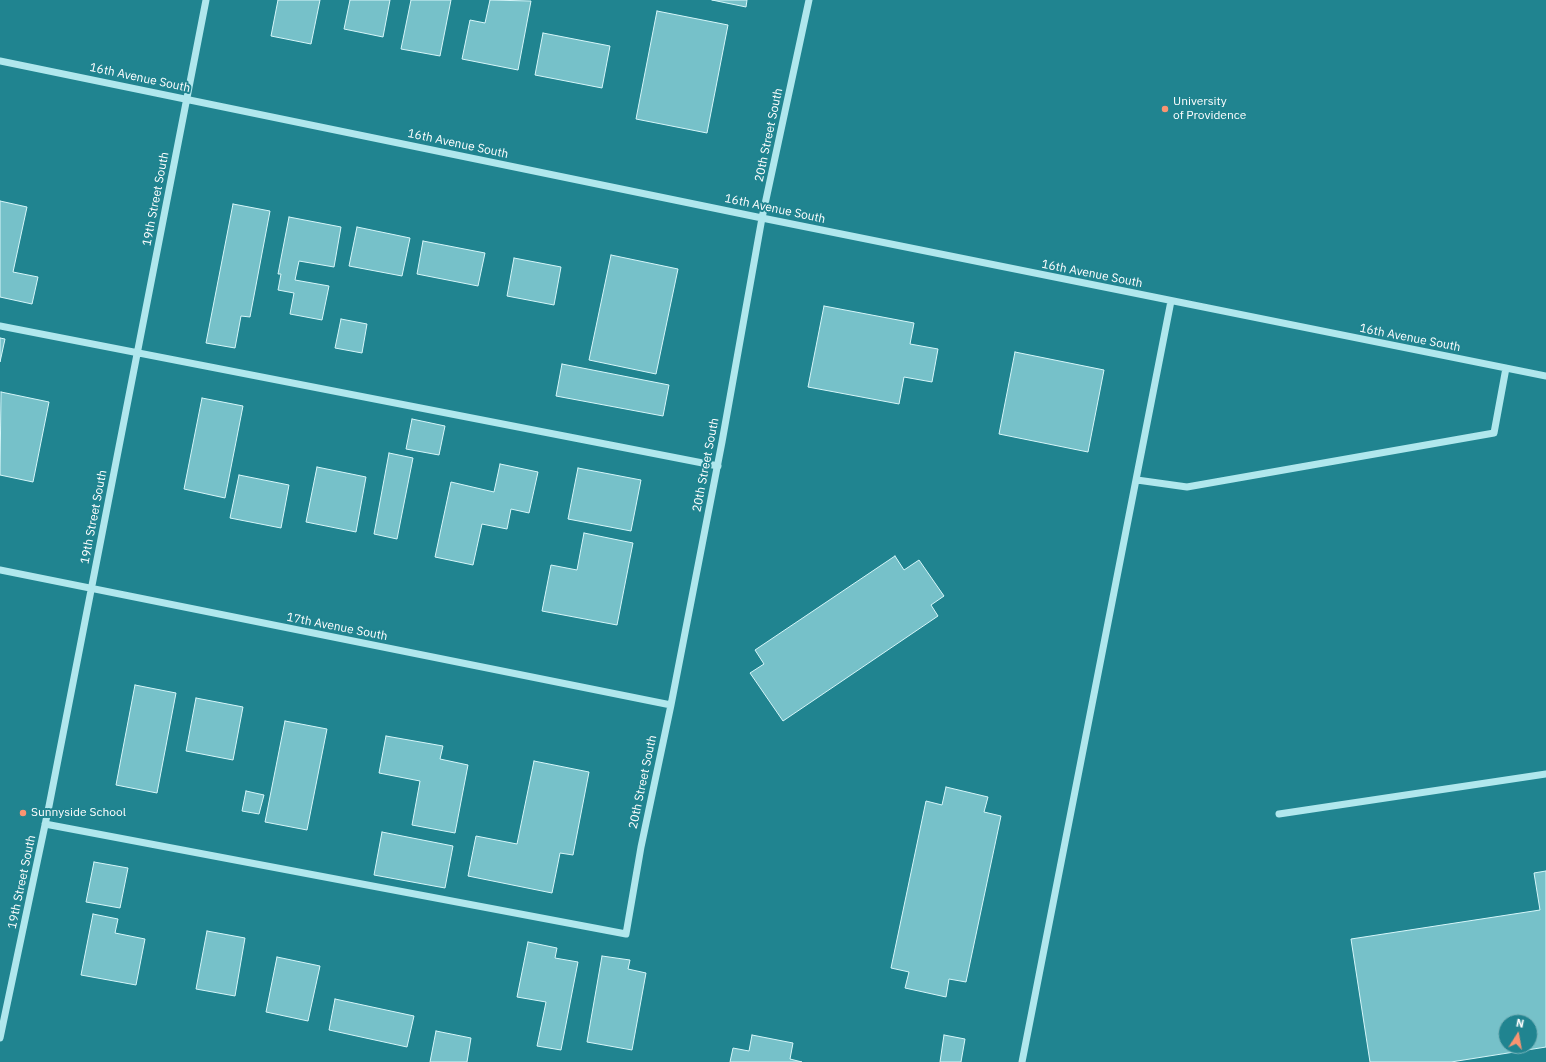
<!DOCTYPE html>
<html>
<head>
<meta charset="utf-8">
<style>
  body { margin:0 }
  #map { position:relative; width:1546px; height:1062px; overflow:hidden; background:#208490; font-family:"IBM Plex Sans",sans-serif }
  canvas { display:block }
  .north { position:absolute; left:1498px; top:1014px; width:40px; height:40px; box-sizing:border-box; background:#208490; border:1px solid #79b5bc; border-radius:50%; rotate:11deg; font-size:11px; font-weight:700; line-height:16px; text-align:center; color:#fff }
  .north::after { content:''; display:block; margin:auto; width:14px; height:18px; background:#fa9471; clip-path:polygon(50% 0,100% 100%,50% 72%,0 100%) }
</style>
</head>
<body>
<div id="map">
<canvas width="1546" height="1062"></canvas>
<div class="north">N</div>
</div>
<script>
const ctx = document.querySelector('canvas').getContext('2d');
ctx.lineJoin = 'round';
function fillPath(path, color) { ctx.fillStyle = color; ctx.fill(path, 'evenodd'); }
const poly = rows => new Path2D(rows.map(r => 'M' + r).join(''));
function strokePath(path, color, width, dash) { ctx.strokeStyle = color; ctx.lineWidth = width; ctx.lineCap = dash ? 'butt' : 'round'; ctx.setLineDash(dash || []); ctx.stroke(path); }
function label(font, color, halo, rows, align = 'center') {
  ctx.font = font + ' "IBM Plex Sans",sans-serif'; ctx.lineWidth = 4; ctx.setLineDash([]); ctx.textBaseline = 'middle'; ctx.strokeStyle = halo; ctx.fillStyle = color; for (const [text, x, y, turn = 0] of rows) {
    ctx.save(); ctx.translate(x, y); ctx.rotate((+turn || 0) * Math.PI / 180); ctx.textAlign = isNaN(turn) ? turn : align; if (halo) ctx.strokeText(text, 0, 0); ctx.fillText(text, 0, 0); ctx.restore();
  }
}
const building = poly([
  [278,0,320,0,311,44,271,36,278,0],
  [350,0,390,0,383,37,344,29,350,0],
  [411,0,451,0,440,56,401,49,411,0],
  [490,0,531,1,518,70,462,59,470,20,485,23,490,0],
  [712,0,747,0,746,7,712,0],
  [657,11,728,25,707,133,636,119,657,11],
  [543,33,610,46,602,88,535,75,543,33],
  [0,201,27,207,13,272,38,277,32,304,0,297,0,201],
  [233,204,270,211,250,317,241,316,235,348,206,343,233,204],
  [289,217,341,227,334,267,299,261,295,280,329,286,322,320,290,314,294,293,278,290,281,274,278,274,289,217],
  [357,227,410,238,402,276,349,266,357,227],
  [423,241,485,253,478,286,417,274,423,241],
  [611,255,678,269,656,374,589,360,611,255],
  [514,258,561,267,554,305,507,296,514,258],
  [824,306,914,323,910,344,938,349,932,382,904,377,899,404,808,387,824,306],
  [341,319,367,324,362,353,335,348,341,319],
  [0,338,5,339,0,362,0,338],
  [1015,352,1104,370,1088,452,999,434,1015,352],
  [562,364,669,385,663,416,556,396,562,364],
  [1,392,49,402,33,482,0,475,1,392],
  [202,398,243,406,225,498,184,489,202,398],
  [412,419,445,426,439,455,406,449,412,419],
  [389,453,413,458,397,539,374,534,389,453],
  [500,464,538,472,529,513,511,509,507,529,482,524,473,565,435,557,451,482,494,492,500,464],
  [317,467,366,477,356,532,306,522,317,467],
  [578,468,641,480,631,531,568,519,578,468],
  [239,475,289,485,281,528,230,518,239,475],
  [584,533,633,543,617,625,542,611,551,565,577,570,584,533],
  [895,556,904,570,919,560,944,596,931,605,938,616,783,721,750,673,764,664,755,650,895,556],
  [135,685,176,693,157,793,116,785,135,685],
  [196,698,243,707,233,760,186,751,196,698],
  [285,721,327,729,307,830,265,822,285,721],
  [386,736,443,746,440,759,468,765,455,833,412,825,420,781,379,773,386,736],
  [534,761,589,772,573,855,560,853,552,893,468,876,476,836,517,844,534,761],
  [946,787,988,797,984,812,1001,816,966,982,949,979,946,997,905,988,909,972,891,968,926,801,942,805,946,787],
  [246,791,264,795,259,814,242,811,246,791],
  [382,832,453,846,445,888,374,875,382,832],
  [94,862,128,868,120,908,86,902,94,862],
  [1546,871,1546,1047,1451,1062,1370,1062,1351,939,1540,910,1534,873,1546,871],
  [1506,1022,1530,1022,1530,1046,1506,1046,1506,1022],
  [93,914,118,919,115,933,145,939,136,985,81,975,93,914],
  [207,931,245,938,235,996,196,989,207,931],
  [528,942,557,948,555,958,578,962,561,1050,537,1046,546,1002,517,997,528,942],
  [602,956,630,960,628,969,646,973,632,1050,587,1042,602,956],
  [277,957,320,966,308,1021,266,1012,277,957],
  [335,999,414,1016,407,1047,329,1030,335,999],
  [436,1031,471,1038,467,1062,430,1062,436,1031],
  [752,1035,793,1043,790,1059,802,1062,730,1062,733,1048,749,1051,752,1035],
  [944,1035,965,1039,961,1062,940,1062,944,1035]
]);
const minor = poly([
  [0,61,762,218,1546,376],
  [0,326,718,466],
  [1137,480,1187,487,1494,433,1506,368],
  [0,570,671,705],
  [1279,814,1546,774],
  [45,824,626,934,641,847,671,705,722,442,762,218,809,0],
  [0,1038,49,806,206,0],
  [1022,1062,1171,301]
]);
const markers = [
  [1165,109,4,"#fa9471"],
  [23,813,4,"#fa9471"]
];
const streetNames = [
  ["16th Avenue South",140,78,12],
  ["20th Street South",769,135,-78],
  ["16th Avenue South",458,144,12],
  ["19th Street South",156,199,-79],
  ["16th Avenue South",775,209,12],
  ["16th Avenue South",1092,274,11],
  ["16th Avenue South",1410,338,11],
  ["20th Street South",706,465,-79],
  ["19th Street South",94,517,-79],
  ["17th Avenue South",337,627,11],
  ["20th Street South",643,782,-78],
  ["19th Street South",22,882,-78]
];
const poiNames = [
  ["University",1173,102],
  ["of Providence",1173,116],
  ["Sunnyside School",31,813]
];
fillPath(building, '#76c1c9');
strokePath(building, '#d6f6f9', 1);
strokePath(minor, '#b0e7ed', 7);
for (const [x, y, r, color] of markers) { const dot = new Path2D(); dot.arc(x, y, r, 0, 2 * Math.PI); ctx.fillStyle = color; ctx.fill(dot); strokePath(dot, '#208490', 1.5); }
label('12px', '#fff', '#208490', streetNames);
label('12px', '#fff', '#208490', poiNames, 'left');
</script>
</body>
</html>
